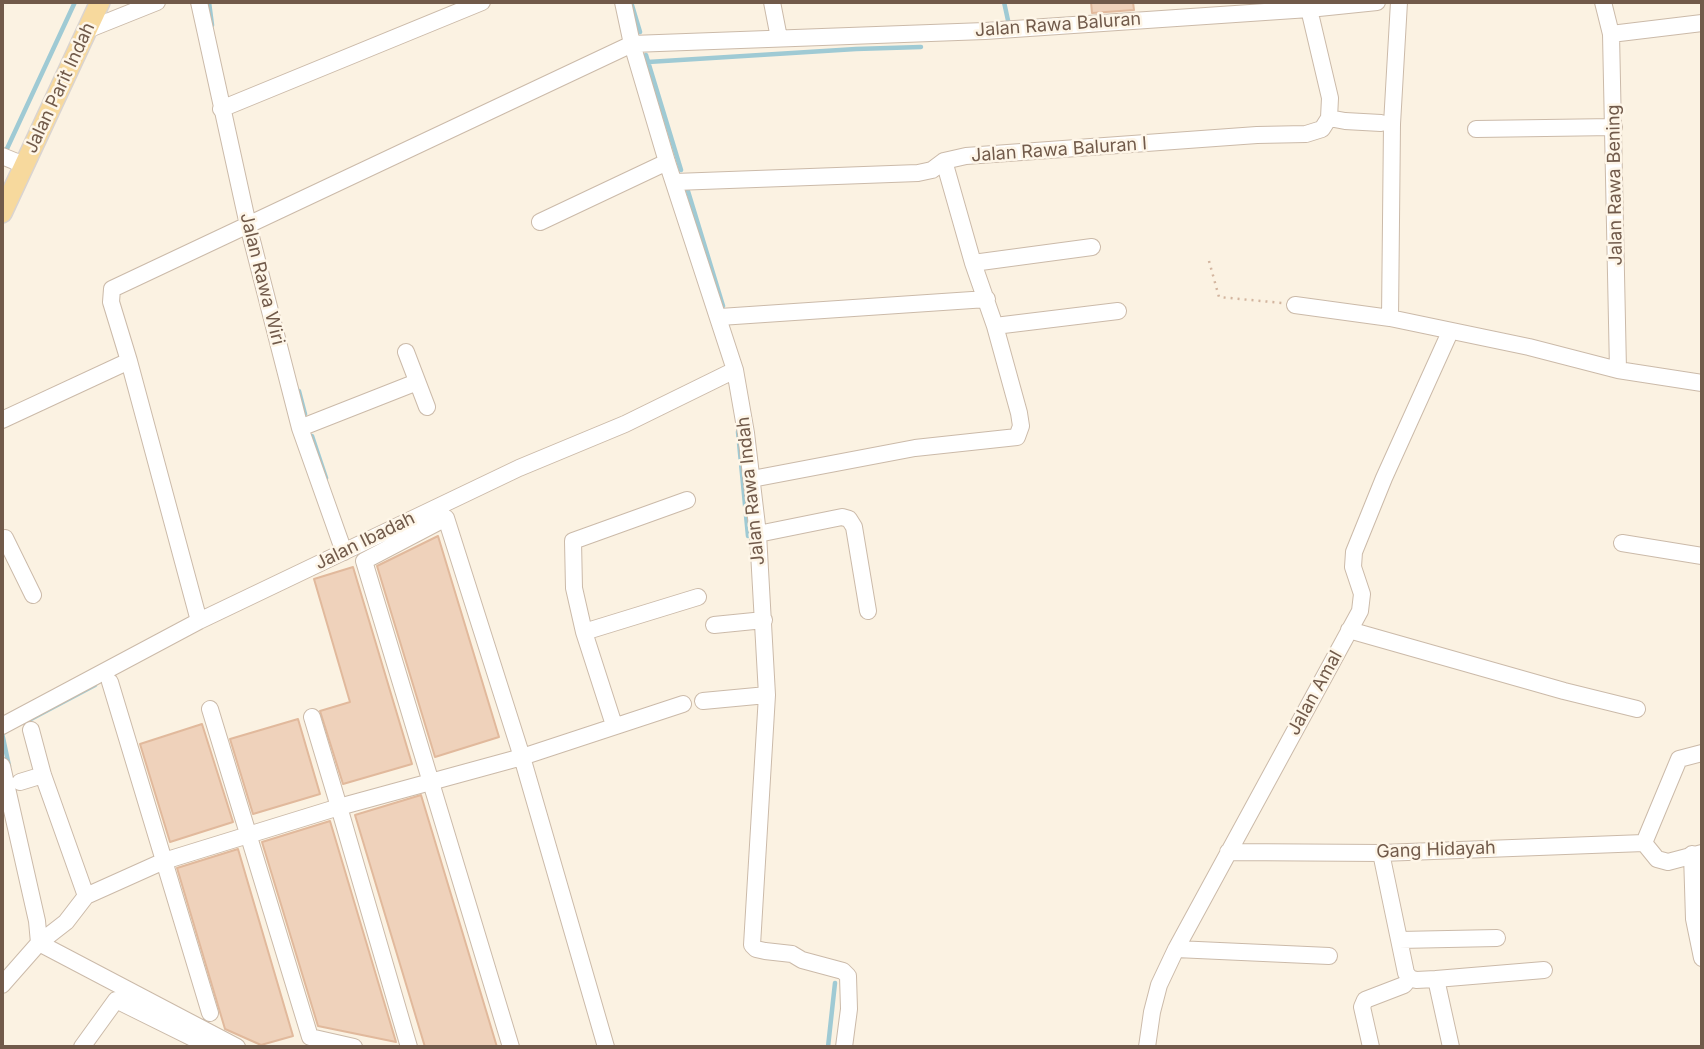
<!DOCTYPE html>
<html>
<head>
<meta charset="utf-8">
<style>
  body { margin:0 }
  #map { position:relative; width:1704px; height:1049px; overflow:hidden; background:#fbf2e2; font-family:Inter,sans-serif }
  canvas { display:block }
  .frame { position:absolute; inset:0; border:4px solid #715a4a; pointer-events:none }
</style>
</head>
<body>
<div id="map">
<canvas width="1704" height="1049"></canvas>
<div class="frame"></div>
</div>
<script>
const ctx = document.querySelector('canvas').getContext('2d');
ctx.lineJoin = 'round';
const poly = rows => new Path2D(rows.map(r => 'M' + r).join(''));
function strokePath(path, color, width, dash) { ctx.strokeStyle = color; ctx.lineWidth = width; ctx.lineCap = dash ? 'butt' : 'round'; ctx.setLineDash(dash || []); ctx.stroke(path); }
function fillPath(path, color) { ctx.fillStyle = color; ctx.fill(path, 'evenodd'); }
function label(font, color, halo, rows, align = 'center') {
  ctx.font = font + ' Inter,sans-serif'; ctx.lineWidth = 5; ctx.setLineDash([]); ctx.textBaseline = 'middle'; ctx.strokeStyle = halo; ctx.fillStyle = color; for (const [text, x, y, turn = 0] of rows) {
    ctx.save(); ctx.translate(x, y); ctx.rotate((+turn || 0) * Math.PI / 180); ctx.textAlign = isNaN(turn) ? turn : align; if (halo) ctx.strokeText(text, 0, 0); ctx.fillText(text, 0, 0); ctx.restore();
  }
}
const stream = poly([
  [209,2,212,25],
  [631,2,640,32],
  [1004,2,1009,25],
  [646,55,681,170],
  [648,62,856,49,921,47],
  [5,153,75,2],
  [687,188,723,306],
  [299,391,305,414],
  [738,432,748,536],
  [312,436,326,478],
  [29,720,95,685],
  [5,732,2,733,9,766],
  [828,1047,835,983]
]);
const building = poly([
  [1091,2,1133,2,1134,10,1092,13,1091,2],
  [438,536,499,737,435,757,377,566,438,536],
  [353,567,412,764,343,784,320,711,350,702,314,579,353,567],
  [298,719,320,794,253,814,230,739,298,719],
  [202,724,233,822,170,842,140,744,202,724],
  [421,795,497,1047,425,1047,355,815,421,795],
  [330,821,396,1042,318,1026,262,842,330,821],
  [238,849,293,1036,261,1045,225,1029,177,868,238,849]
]);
const path = poly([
  [1209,261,1219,297,1282,303]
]);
const minor = poly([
  [199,2,248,225,300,428,344,552],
  [623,2,632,44,667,162,735,370,746,433,758,534,767,695,752,945,756,949,765,951,792,954,802,960,843,971,848,976,849,1009,844,1047],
  [772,2,779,38],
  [1603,2,1611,34,1618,370,1702,383],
  [87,30,157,2],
  [1611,34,1702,23],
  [221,109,482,2],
  [1329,118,1345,121,1381,123],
  [1476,129,1614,127],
  [2,156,24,165],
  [675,182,918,173,932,170,944,161,966,156,1257,135,1306,134,1322,129,1329,118,1330,98,1309,9],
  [540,222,667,162],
  [973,263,1092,247],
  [1295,305,1390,318,1529,347,1618,370],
  [720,317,987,299],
  [1390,318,1392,124,1399,2],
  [995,326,1118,311],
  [406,352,427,407],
  [2,420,129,361],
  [300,428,417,382],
  [752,479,915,448,1017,437,1021,426,1019,413,995,326,973,263,944,161],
  [758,534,842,517,849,519,854,527,868,611],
  [2,539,5,538,33,595],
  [1622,543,1702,556],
  [199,621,129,361,111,302,112,289,632,44,985,31,1309,9,1377,2],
  [714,625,764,620],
  [1349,630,1564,691,1637,709],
  [584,632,698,597],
  [110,682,210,1013],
  [703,701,767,695],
  [210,709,310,1037,354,1047],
  [614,725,584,632,574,588,573,541,687,500],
  [2,726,199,621,519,468,625,424,735,370],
  [31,730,43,775,86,896],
  [2,766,37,921,39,943],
  [20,782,43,775],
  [1644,843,1679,759,1702,753],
  [1228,852,1381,853,1644,843,1657,859,1668,862,1702,853],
  [1381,853,1406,973,1410,978,1416,980,1436,979,1451,1047],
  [1692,854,1694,919,1702,958],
  [1399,940,1497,938],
  [39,943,237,1047],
  [1176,949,1329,956],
  [1436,979,1544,970],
  [2,985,39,943,66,922,86,896,164,861,339,807,312,717],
  [82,1047,116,1000,211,1047],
  [409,1047,339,807,522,757,683,704],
  [511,1047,364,561,446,518,522,757,606,1047],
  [1147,1047,1152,1012,1159,985,1176,949,1360,611,1362,594,1353,567,1354,552,1384,478,1450,332],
  [1371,1047,1362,1007,1365,1000,1404,985,1410,978]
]);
const major = poly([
  [2,213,100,2]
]);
const streetNames = [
  ["Jalan Rawa Baluran",1058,25,-4],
  ["Jalan Parit Indah",60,88,-65],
  ["Jalan Rawa Baluran I",1059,150,-4],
  ["Jalan Rawa Bening",1615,185,-91],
  ["Jalan Rawa Wiri",262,279,76],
  ["Jalan Rawa Indah",751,491,-96],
  ["Jalan Ibadah",365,541,-26],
  ["Jalan Amal",1315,693,-61],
  ["Gang Hidayah",1436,850,-2]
];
strokePath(stream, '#9fcad4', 4.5);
fillPath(building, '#efd2bb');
strokePath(building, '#e1b99c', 2);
strokePath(minor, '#cbbaa9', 18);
strokePath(major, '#dad4d0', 22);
strokePath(path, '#d3b59f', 2.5, [2, 5]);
strokePath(minor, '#fff', 16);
strokePath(major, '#f7d99d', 19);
label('18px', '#715a4a', '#fef6e8', streetNames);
</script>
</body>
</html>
